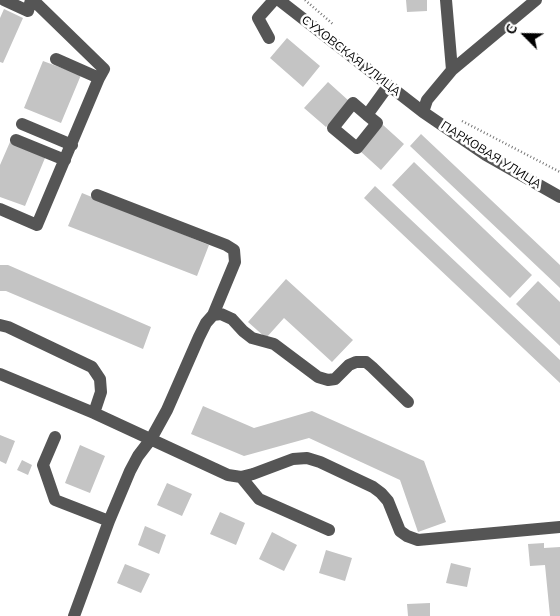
<!DOCTYPE html>
<html>
<head>
<meta charset="utf-8">
<style>
  body { margin:0 }
  #map { position:relative; width:560px; height:616px; overflow:hidden; background:#fff; font-family:Mulish,sans-serif }
  canvas { display:block }
  .north { position:absolute; left:500px; top:10px; width:50px; height:50px; -webkit-text-stroke:4px #fff; paint-order:stroke; rotate:293deg; font-size:14px; font-weight:700; line-height:20px; text-align:center; color:#000 }
  .north::after { content:''; display:block; margin:auto; width:18px; height:22px; background:#000; clip-path:polygon(50% 0,100% 100%,50% 72%,0 100%) }
</style>
</head>
<body>
<div id="map">
<canvas width="560" height="616"></canvas>
<div class="north">С</div>
</div>
<script>
const ctx = document.querySelector('canvas').getContext('2d');
ctx.lineJoin = 'round';
function fillPath(path, color) { ctx.fillStyle = color; ctx.fill(path, 'evenodd'); }
const poly = rows => new Path2D(rows.map(r => 'M' + r).join(''));
function strokePath(path, color, width, dash) { ctx.strokeStyle = color; ctx.lineWidth = width; ctx.lineCap = dash ? 'butt' : 'round'; ctx.setLineDash(dash || []); ctx.stroke(path); }
function label(font, color, halo, rows, align = 'center') {
  ctx.font = font + ' Mulish,sans-serif'; ctx.lineWidth = 5; ctx.setLineDash([]); ctx.textBaseline = 'middle'; ctx.strokeStyle = halo; ctx.fillStyle = color; for (const [text, x, y, turn = 0] of rows) {
    ctx.save(); ctx.translate(x, y); ctx.rotate((+turn || 0) * Math.PI / 180); ctx.textAlign = isNaN(turn) ? turn : align; if (halo) ctx.strokeText(text, 0, 0); ctx.fillText(text, 0, 0); ctx.restore();
  }
}
const building = poly([
  [406,0,427,0,427,11,407,12],
  [4,9,23,18,3,63,0,62,0,18],
  [287,38,320,66,303,87,270,58],
  [43,61,81,75,61,123,24,108],
  [328,82,349,101,326,127,304,108],
  [383,125,404,144,381,170,360,151],
  [421,134,560,265,560,288,410,146],
  [10,142,45,158,25,206,0,197,0,165],
  [414,162,532,275,510,298,392,185],
  [375,186,560,360,560,383,364,198],
  [82,193,209,245,197,276,68,226],
  [0,265,8,265,151,327,143,349,6,291,0,291],
  [286,279,353,340,332,362,284,318,266,338,248,322],
  [538,281,560,302,560,346,516,304],
  [203,406,254,428,312,411,424,461,446,522,418,532,400,480,309,438,244,456,191,434],
  [0,435,15,441,6,464,0,461],
  [80,445,105,456,90,493,65,483],
  [22,460,32,465,28,475,17,470],
  [167,483,192,494,182,516,157,505],
  [220,512,245,523,236,545,210,534],
  [145,526,166,535,159,554,138,545],
  [272,532,297,545,284,571,259,559],
  [544,543,544,548,560,547,560,616,550,616,545,565,530,566,528,544],
  [326,550,352,558,345,581,319,573],
  [451,563,471,568,467,587,446,583],
  [125,564,150,574,141,593,117,583],
  [430,603,430,616,408,616,407,604]
]);
const path = poly([
  [305,0,334,25],
  [462,121,560,172]
]);
const minor = poly([
  [4,0,28,11,31,0],
  [279,0,423,112,486,155,560,197],
  [269,38,258,18,274,0],
  [56,59,99,78],
  [452,70,536,0],
  [423,112,427,100,452,70,446,0],
  [367,115,377,123,357,148,333,128,353,103,367,115,388,86],
  [22,124,72,145],
  [16,140,65,160],
  [97,195,226,245,234,250,235,262,213,315],
  [0,209,37,225,99,78,104,69,33,0],
  [0,325,8,327,92,367,100,379,101,392,94,413],
  [0,374,94,413,228,475,241,477,253,474,293,459,307,458,320,462,373,487,381,493,388,501,400,531,407,536,418,540,560,527],
  [55,437,43,465,55,500,109,521],
  [241,477,259,499,329,530],
  [74,616,109,521,130,471,138,456,151,439,167,410,199,337,206,323,213,315,221,314,232,319,243,331,252,338,274,344,318,377,328,380,335,379,349,365,356,362,366,362,372,367,408,402]
]);
const streetNames = [
  ["СУХОВСКАЯ УЛИЦА",351,56,38],
  ["ПАРКОВАЯ УЛИЦА",491,155,32]
];
fillPath(building, '#c4c4c4');
strokePath(path, '#777', 2.5, [1, 2.5]);
strokePath(minor, '#555', 12);
label('12px', '#000', '#fff', streetNames);
</script>
</body>
</html>
